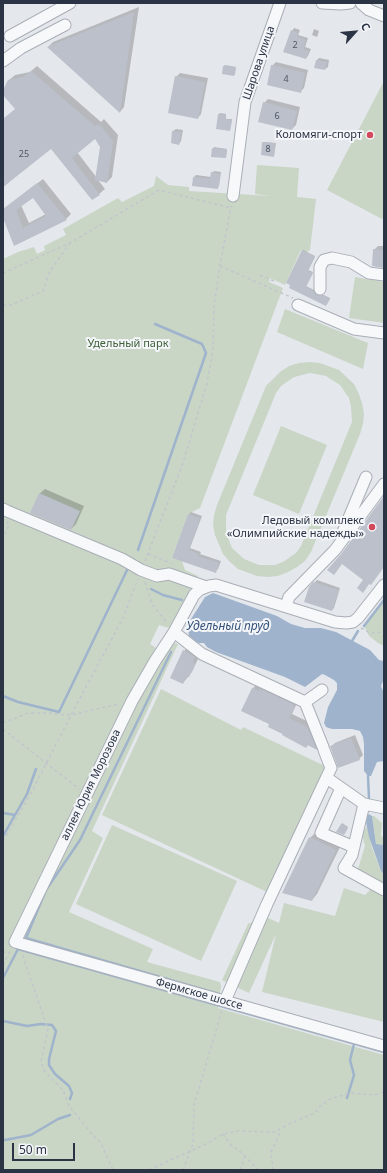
<!DOCTYPE html>
<html>
<head>
<meta charset="utf-8">
<style>
  body { margin:0 }
  #map { position:relative; width:387px; height:1173px; overflow:hidden; background:#e4e7ec; font-family:"Noto Sans",sans-serif }
  canvas { display:block }
  .frame { position:absolute; inset:0; border:4px solid #2b3445; pointer-events:none }
  .north { position:absolute; left:335px; top:12px; width:40px; height:40px; -webkit-text-stroke:3px #f4f6f9; paint-order:stroke; rotate:63deg; font-size:11px; font-weight:700; line-height:16px; text-align:center; color:#2b3445 }
  .north::after { content:''; display:block; margin:auto; width:14px; height:18px; background:#2b3445; clip-path:polygon(50% 0,100% 100%,50% 72%,0 100%) }
  .scale { position:absolute; left:12px; top:1143px; width:63px; height:18px; box-sizing:border-box; border:2px solid #2b3445; border-top:0; padding-left:5px; font-size:12px; line-height:14px; white-space:nowrap; color:#2b3445; -webkit-text-stroke:3px #f4f6f9; paint-order:stroke }
</style>
</head>
<body>
<div id="map">
<canvas width="387" height="1173"></canvas>
<div class="frame"></div>
<div class="north">С</div>
<div class="scale">50 m</div>
</div>
<script>
const ctx = document.querySelector('canvas').getContext('2d');
ctx.lineJoin = 'round';
function fillPath(path, color) { ctx.fillStyle = color; ctx.fill(path, 'evenodd'); }
const poly = rows => new Path2D(rows.map(r => 'M' + r).join(''));
function strokePath(path, color, width, dash) { ctx.strokeStyle = color; ctx.lineWidth = width; ctx.lineCap = dash ? 'butt' : 'round'; ctx.setLineDash(dash || []); ctx.stroke(path); }
function label(font, color, halo, rows, align = 'center') {
  ctx.font = font + ' "Noto Sans",sans-serif'; ctx.lineWidth = 4; ctx.setLineDash([]); ctx.textBaseline = 'middle'; ctx.strokeStyle = halo; ctx.fillStyle = color; for (const [text, x, y, turn = 0] of rows) {
    ctx.save(); ctx.translate(x, y); ctx.rotate((+turn || 0) * Math.PI / 180); ctx.textAlign = isNaN(turn) ? turn : align; if (halo) ctx.strokeText(text, 0, 0); ctx.fillText(text, 0, 0); ctx.restore();
  }
}
const green = poly([
  [384,81,384,220,327,190],
  [257,165,299,168,297,197,316,199,310,250,307,252,301,250,285,285,270,278,269,282,283,288,200,508,188,514,172,558,182,561,185,570,198,576,169,628,159,625,150,644,156,648,119,715,170,646,174,643,178,644,92,831,103,838,69,912,153,949,147,962,220,982,221,986,218,1008,384,1055,384,1170,3,1170,3,259,18,252,34,247,37,254,45,250,44,246,66,235,63,229,118,198,122,202,154,186,156,176,168,185,189,187,189,191,271,196,255,194],
  [355,277,384,282,384,323,349,318],
  [285,309,368,343,363,369,277,332],
  [310,362,320,363,339,370,354,384,359,394,362,403,364,414,363,424,360,434,311,552,305,561,297,567,288,572,278,576,267,577,257,576,238,569,230,562,223,554,215,535,213,525,214,515,217,505,266,386,280,372,289,366,299,363],
  [310,373,326,376,340,385,349,398,351,406,352,422,301,546,296,553,283,562,275,565,259,565,244,559,232,548,226,533,226,515,276,393,281,386,294,377],
  [281,426,327,445,299,514,253,495],
  [384,600,384,646,378,643,369,636,364,626],
  [161,689,241,730,243,727,327,767,267,892,102,815],
  [372,816,374,816,382,823,381,836,384,838,384,845,376,844],
  [112,825,237,881,201,961,76,904],
  [367,826,372,848,381,871,384,874,384,884,358,869,365,846,362,835],
  [344,888,365,895,372,888,384,896,384,1022,262,992,276,934,249,993,222,980,248,924,264,916,279,923,284,903,335,916]
]);
const water = poly([
  [213,593,277,616,291,624,305,628,321,628,336,632,370,650,379,660,384,661,384,679,381,686,384,693,384,761,377,762,371,776,368,776,364,771,364,744,363,737,360,731,352,729,332,729,326,727,324,723,328,707,337,690,337,683,334,680,325,675,322,674,305,687,285,677,216,652,207,647,204,643,198,643,189,636,188,627,191,619,205,597],
  [369,814,372,816,376,844,384,845,384,874,381,871,369,837,366,822,367,816]
]);
const shadow = poly([
  [139,7,124,107,120,112,48,47,53,42],
  [294,28,300,30,298,35,308,38,305,47,311,49,308,56,306,58,292,31],
  [314,29,319,31,317,37,312,35],
  [319,58,329,60,328,67,325,69,315,67,317,60],
  [276,62,308,70,304,88,300,92,272,66],
  [225,65,236,67,235,74,234,75,224,66],
  [37,66,101,122,104,119,118,135,112,177,107,182,98,180,105,189,93,199,51,148,3,187,3,119,16,109,3,93,9,80,15,75,30,72],
  [95,138,101,146,97,178,77,152],
  [180,73,208,78,201,114,198,118,176,77],
  [268,99,300,107,296,125,292,129,264,103],
  [220,113,226,114,226,119,232,119,230,130,219,114],
  [176,129,183,130,181,141,179,144,172,143,173,131],
  [263,142,276,143,274,156],
  [214,147,227,149,226,156,212,156],
  [214,171,221,172,219,186,217,188,194,177,196,175,211,177,212,173],
  [43,179,71,214,66,219,15,244,3,216,3,210],
  [34,197,46,214,29,223,21,205],
  [378,246,384,246,384,267,374,250],
  [303,250,315,256,308,270,313,272,306,286,314,290,318,295,324,295,330,298,327,304,290,287],
  [45,489,84,506,76,524,71,529,39,494],
  [191,512,202,516,190,548,201,552,200,554,221,561,218,569,215,571,173,557,188,515],
  [317,580,340,588,334,608,332,610,310,587],
  [188,647,198,653,197,657,198,659,192,672,183,683,184,651],
  [257,684,297,703,292,714,311,723,320,745,316,749,308,745,306,746,269,727,270,724,242,711,253,688],
  [355,735,363,755,359,759,331,747,335,743],
  [342,823,348,827,345,833,338,831],
  [315,833,341,845,317,894,312,900,310,838]
]);
const stream = poly([
  [138,550,206,353,202,344,155,324],
  [151,589,163,595,182,600],
  [364,626,384,600],
  [352,641,358,631],
  [171,652,80,840,46,890,26,938,219,994],
  [3,696,18,702,59,712,129,566],
  [368,776,369,799],
  [3,813,15,815],
  [3,836,27,794,36,769],
  [3,978,18,949,384,1052],
  [3,1021,27,1026,41,1024,52,1025,56,1031,49,1059,49,1065,55,1074,69,1086,72,1093,70,1099],
  [347,1098,354,1075,350,1060,354,1044],
  [3,1139,5,1140,31,1135,58,1119,70,1115]
]);
const building = poly([
  [134,12,120,113,47,47],
  [291,30,298,33,297,37,306,40,303,49,309,51,306,59,283,52],
  [316,60,327,62,325,70,314,68],
  [271,65,305,73,301,93,267,85],
  [223,66,236,67,234,76,222,74],
  [31,71,95,126,99,124,113,141,107,183,95,180,100,147,95,139,72,158,100,195,92,200,51,149,3,187,3,119,15,109,3,95,3,90,8,80,23,77],
  [175,76,205,82,198,119,168,113],
  [263,102,297,111,292,130,258,122],
  [218,114,226,115,225,119,232,120,230,131,216,129],
  [172,131,181,132,179,145,171,143],
  [262,142,275,143,274,157,261,155],
  [212,148,227,149,226,158,211,157],
  [211,172,220,174,218,189,192,186,193,177,210,179],
  [37,183,67,220,14,246,3,218,3,209],
  [33,198,46,216,23,228,16,210],
  [373,249,384,250,384,268,372,266],
  [302,250,315,257,308,271,313,273,306,287,313,291,317,295,323,295,330,299,326,306,289,288,290,285,286,283],
  [39,493,80,511,71,530,30,513],
  [384,496,384,567,371,585,369,584,363,593,357,588,363,580,342,564,334,575,327,570,341,554],
  [188,514,200,518,189,550,199,554,198,556,219,563,216,573,172,558],
  [313,582,339,590,332,611,304,602,309,587],
  [183,650,195,657,193,661,195,664,189,677,186,677,183,684,170,678],
  [252,688,259,691,261,689,293,704,294,708,289,718,307,727,317,750,308,745,306,748,282,735,283,734,268,727,269,724,241,711],
  [351,738,360,760,338,768,330,746],
  [341,824,348,828,344,835,336,832],
  [309,837,336,850,312,901,282,893]
]);
const path = poly([
  [220,266,293,298],
  [3,273,70,243,159,190,231,208],
  [260,275,276,282],
  [3,305,11,305,43,291,50,271,70,243],
  [3,540,9,524,7,522],
  [148,554,171,563],
  [145,561,183,463,207,383,213,349,214,306,220,266,231,206],
  [145,582,152,604,167,623],
  [361,628,370,633,384,632],
  [3,723,28,713,46,713,71,715,119,704],
  [3,729,79,789],
  [3,841,30,795,71,715,123,618,138,579],
  [3,952,10,952],
  [23,955,25,963,48,1029,41,1062,45,1072,63,1090,69,1106,92,1134,101,1143,113,1170],
  [3,965,10,951],
  [223,1134,231,1145,242,1153,258,1170],
  [149,1170,208,1143,223,1134,237,1131,274,1132,291,1123,315,1113,319,1107,330,1099,350,1093,375,1095,384,1092],
  [183,1170,193,1144,194,1105,222,1010],
  [240,1170,245,1157],
  [273,1170,271,1152,279,1135,279,1131]
]);
const minor = poly([
  [322,3,341,4,350,3],
  [361,3,369,10,384,16],
  [10,36,70,3],
  [3,61,21,48,65,25],
  [233,196,245,102,280,3],
  [320,289,320,267,324,260,332,258,351,262,369,273,384,275],
  [298,305,354,329,384,333],
  [3,509,7,511,122,559,141,570,157,576,169,574,206,587],
  [343,532,366,477],
  [286,606,289,597,335,550,384,484],
  [174,632,155,661,132,701,15,942,384,1046],
  [305,702,322,690],
  [323,747,305,702,202,654,174,632,194,595,199,590,209,586,216,585,335,622,346,623,353,622,358,618,384,585],
  [327,778,364,804,384,808],
  [341,788,321,833,354,847],
  [364,804,352,855,344,868,384,890],
  [225,1001,267,904,331,768,324,750]
]);
const markers = [
  [370,135,4,"#d1495b"],
  [372,527,4,"#d1495b"]
];
const numberNames = [
  ["2",295,45],
  ["4",286,79],
  ["6",277,116],
  ["8",268,149],
  ["25",24,154]
];
const streetNames = [
  ["Шарова улица",259,63,-71],
  ["аллея Юрия Морозова",91,785,-64],
  ["Фермское шоссе",199,994,16]
];
const poiNames = [
  ["Коломяги-спорт",362,135],
  ["Ледовый комплекс",364,521],
  ["«Олимпийские надежды»",364,534]
];
const parkNames = [
  ["Удельный парк",128,344]
];
const waterNames = [
  ["Удельный пруд",228,627]
];
fillPath(green, '#c9d6c5');
fillPath(water, '#9fb4cc');
fillPath(shadow, '#0003');
strokePath(stream, '#9fb4cc', 2.5);
fillPath(building, '#bbc0ca');
strokePath(minor, '#a9aeb7', 13);
strokePath(path, '#c2c5cb', 1.5, [3, 3]);
strokePath(minor, '#f7f8fa', 11);
for (const [x, y, r, color] of markers) { const dot = new Path2D(); dot.arc(x, y, r, 0, 2 * Math.PI); ctx.fillStyle = color; ctx.fill(dot); strokePath(dot, '#f4f6f9', 1.5); }
label('9px', '#4f5766', null, numberNames);
label('11px', '#2b3445', '#f4f6f9', streetNames);
label('11px', '#2b3445', '#f4f6f9', poiNames, 'right');
label('11px', '#3f6138', '#f4f6f9', parkNames);
label('italic 12px', '#34527a', '#f4f6f9', waterNames);
</script>
</body>
</html>
